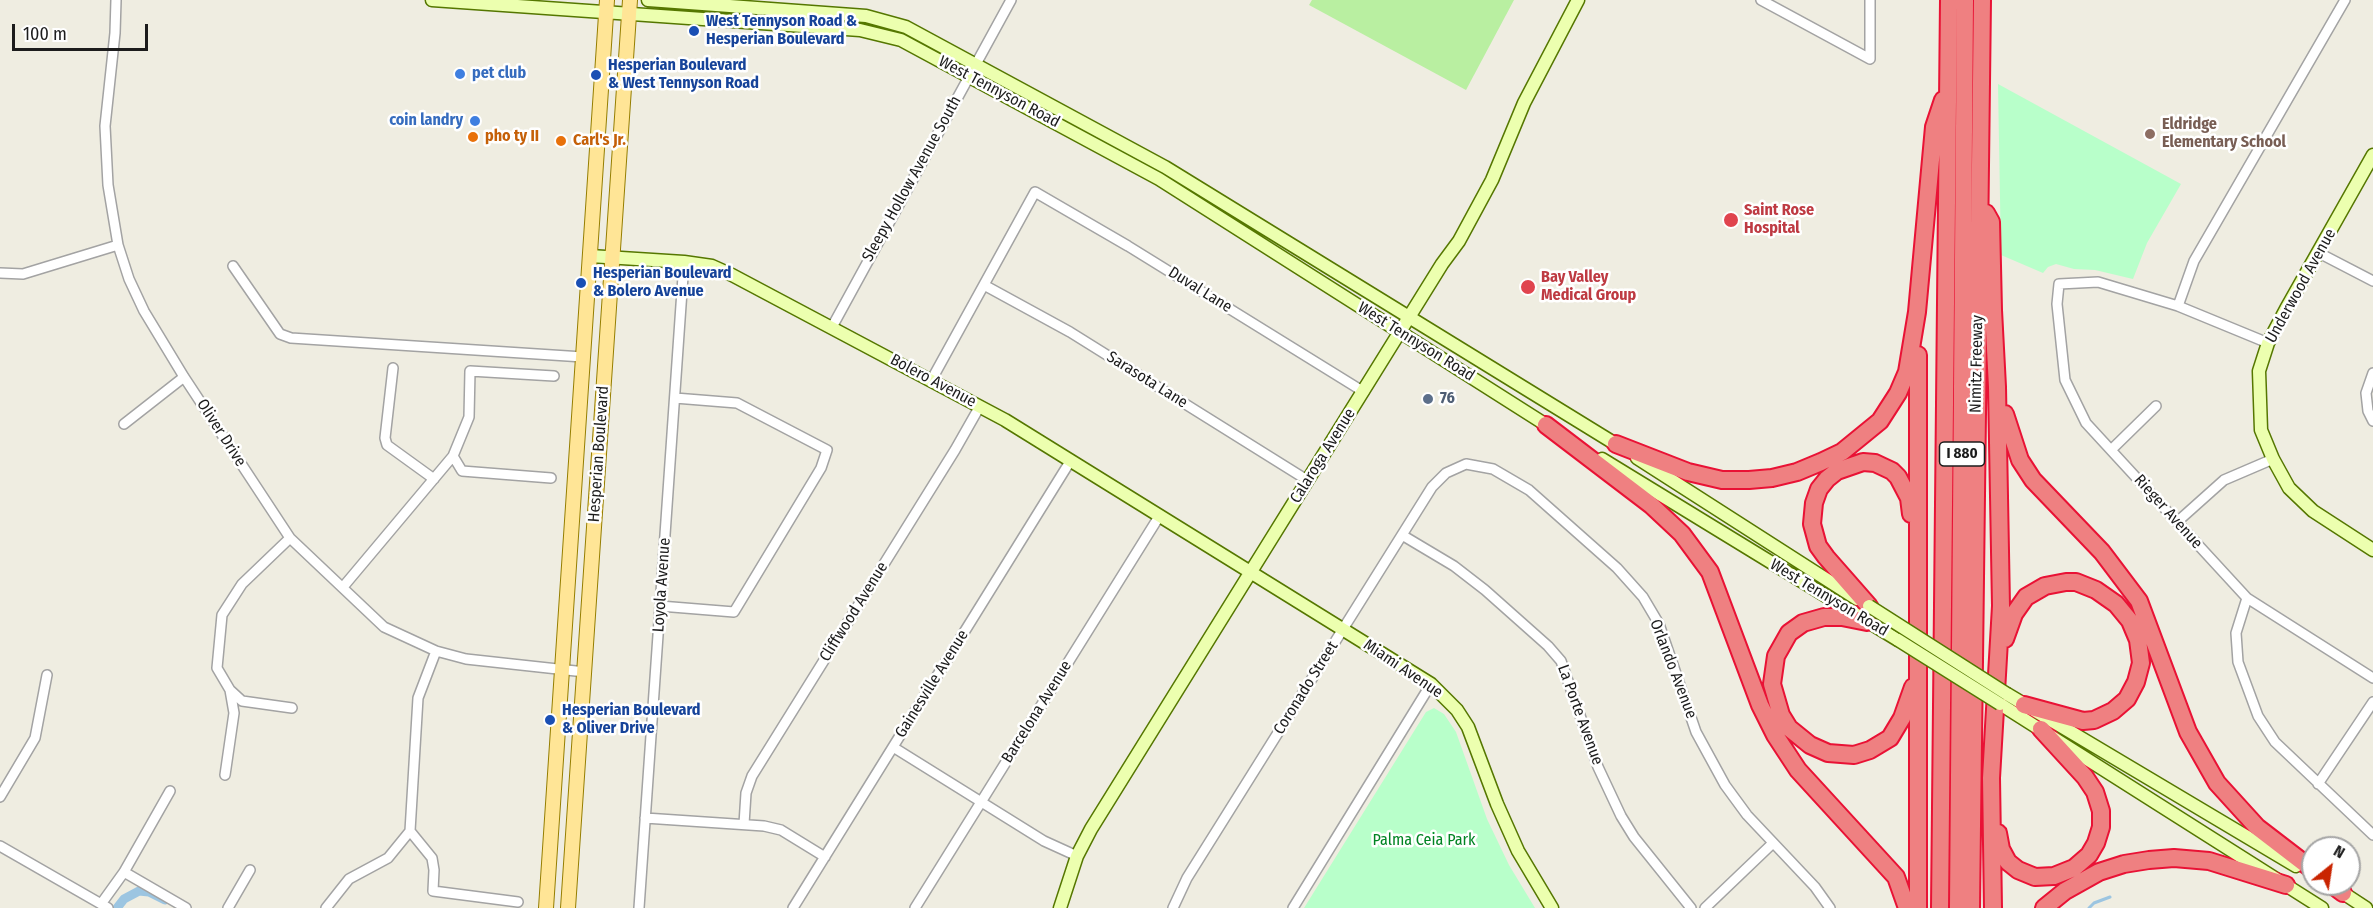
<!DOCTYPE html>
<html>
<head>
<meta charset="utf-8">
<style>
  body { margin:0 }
  #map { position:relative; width:2373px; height:908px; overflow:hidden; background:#efede1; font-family:"Fira Sans Condensed",sans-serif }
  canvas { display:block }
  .north { position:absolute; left:2301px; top:836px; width:60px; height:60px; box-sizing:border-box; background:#fff; border:2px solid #a4a4a4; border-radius:50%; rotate:30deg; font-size:16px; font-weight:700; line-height:24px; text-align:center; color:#1c1c1c }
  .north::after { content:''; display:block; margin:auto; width:21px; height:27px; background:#c92400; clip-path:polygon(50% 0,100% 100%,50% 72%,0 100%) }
  .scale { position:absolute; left:12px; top:24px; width:136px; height:27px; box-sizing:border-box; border:3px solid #1c1c1c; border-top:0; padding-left:8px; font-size:18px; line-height:21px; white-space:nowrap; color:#1c1c1c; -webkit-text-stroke:4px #fff; paint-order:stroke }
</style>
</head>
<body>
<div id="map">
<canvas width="2373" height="908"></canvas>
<div class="north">N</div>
<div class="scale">100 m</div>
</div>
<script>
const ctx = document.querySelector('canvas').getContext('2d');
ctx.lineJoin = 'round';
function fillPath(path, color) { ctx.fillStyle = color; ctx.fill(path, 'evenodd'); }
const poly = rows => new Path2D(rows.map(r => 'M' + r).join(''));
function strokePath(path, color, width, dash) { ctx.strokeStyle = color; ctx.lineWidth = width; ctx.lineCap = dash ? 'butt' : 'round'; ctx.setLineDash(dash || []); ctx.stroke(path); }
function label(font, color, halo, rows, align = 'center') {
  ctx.font = font + ' "Fira Sans Condensed",sans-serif'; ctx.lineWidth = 5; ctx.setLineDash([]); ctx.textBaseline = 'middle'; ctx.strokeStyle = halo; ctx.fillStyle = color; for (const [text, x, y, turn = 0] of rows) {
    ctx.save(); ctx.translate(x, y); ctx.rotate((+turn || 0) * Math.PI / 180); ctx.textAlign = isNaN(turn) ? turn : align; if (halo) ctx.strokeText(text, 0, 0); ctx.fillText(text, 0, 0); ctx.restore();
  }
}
const grass = poly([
  [1312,0,1514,0,1466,90,1309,5]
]);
const park = poly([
  [1998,84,2181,184,2147,243,2133,279,2095,270,2074,269,2056,264,2048,267,2043,273,2001,255],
  [1434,708,1444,714,1456,732,1487,819,1509,865,1535,908,1304,908,1426,712]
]);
const stream = poly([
  [2089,908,2094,903,2110,897]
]);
const canal = poly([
  [117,908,124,899,139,891,149,892,165,900]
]);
const street = poly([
  [116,0,115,33,105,126,108,185,118,245,129,279,144,311,184,377,290,538,384,627,436,651,466,659,585,672],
  [1761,0,1870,59,1870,0],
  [2319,253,2373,281],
  [233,266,280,334,291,338,583,357],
  [0,273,23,274,118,245],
  [984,285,1070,332,1307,480],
  [2178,306,2194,261,2345,0],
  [832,327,1011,0],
  [2268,343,2178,306,2098,282,2059,284,2057,304,2065,380,2086,423,2247,598,2373,678],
  [393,368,385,438,387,445,434,479],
  [2373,373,2366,393,2368,411,2373,421],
  [932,379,1035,192,1128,246,1364,392],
  [124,424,184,377],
  [2111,450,2156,406],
  [453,456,462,471,551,478],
  [2177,522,2224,480,2273,459],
  [1402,535,1454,566,1485,590,1548,646,1561,661,1598,767,1621,816,1634,837,1691,908],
  [290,538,242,584,222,615,217,668,230,690,242,701,292,708],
  [343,587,453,456,469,417,470,371,554,376],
  [2247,598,2236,633,2238,662,2258,716,2275,742,2373,835],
  [660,606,734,612,821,468,827,450,737,403,675,398],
  [893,747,1044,841,1077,856],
  [225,775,234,713,230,690],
  [2318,784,2373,702],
  [0,797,35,738,47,675],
  [645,818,764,826,781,830,825,857],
  [744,824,746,793,752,776,955,450,980,406],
  [410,831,418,698,436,651],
  [410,831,432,858,434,870,433,891,518,902],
  [0,846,108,908],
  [124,872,186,908],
  [101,904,124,872,170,791],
  [228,908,250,870],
  [326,908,349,879,388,858,410,831],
  [639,908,684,262],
  [793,908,1071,460],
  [915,908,1160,515],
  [1173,908,1187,878,1432,487,1446,473,1466,464,1493,469,1529,490,1617,568,1643,597,1659,624,1696,732,1725,785,1747,815,1815,887,1830,908],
  [1293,908,1431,684],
  [1705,908,1773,843]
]);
const secondary = poly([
  [432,0,860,30,901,40,1159,179,1551,428],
  [648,0,866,16,906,27,1165,167,1622,448],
  [2373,155,2286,309,2268,343,2259,371,2261,430,2273,459,2289,488,2313,511,2373,550],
  [590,256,684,262,712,266,732,275,1005,420,1431,684,1457,710,1468,727,1497,804,1518,851,1552,908],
  [1637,458,1857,599],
  [1602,459,1898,640],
  [2007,694,2296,866],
  [2000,704,2322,908],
  [2337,889,2366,908],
  [1060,908,1077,856,1091,829,1442,264,1459,241,1492,180,1524,103,1578,0]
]);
const primary = poly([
  [546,908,607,0],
  [568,908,630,0]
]);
const highway = poly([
  [1986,213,1991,222,1993,310,1997,387,2001,606,1991,778,1993,908],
  [1918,355,1918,908],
  [2005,414,2020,460,2033,480,2102,552,2139,601,2188,732,2217,783,2257,827,2313,870],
  [1546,425,1651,505,1682,534,1710,572,1760,705,1775,735,1798,770,1896,877,1907,908],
  [1616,444,1688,472,1722,480,1749,480,1772,478,1797,472,1821,462,1842,452,1880,421,1898,393,1907,372,1917,312,1934,127,1943,100],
  [1869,606,1826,557,1818,546,1812,524,1814,503,1819,489,1827,479,1837,471,1863,462,1875,463,1892,471,1898,477,1909,498,1911,514],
  [1867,622,1842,617,1824,617,1803,623,1789,633,1776,656,1772,684,1781,715,1789,728,1810,745,1828,753,1854,755,1870,750,1890,738,1902,718,1913,687],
  [2005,639,2014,614,2026,597,2045,586,2066,582,2076,582,2096,590,2116,604,2130,621,2138,640,2141,663,2136,682,2127,699,2113,711,2094,720,2083,721,2024,705],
  [1998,833,2001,849,2008,862,2018,870,2035,877,2054,876,2074,868,2089,855,2096,843,2101,827,2101,811,2095,792,2085,777,2041,729],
  [2331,884,2343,893],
  [1940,908,1949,0],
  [1958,908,1965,0],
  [1971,908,1982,0],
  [2044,908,2065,891,2099,872,2124,864,2149,860,2174,858,2209,861,2286,885]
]);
const secondaryBridge = poly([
  [1869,606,2007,694],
  [1898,640,2000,704]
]);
const markers = [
  [694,31,6,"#1a4fb4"],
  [460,74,6,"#3f7fe0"],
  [596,75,6,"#1a4fb4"],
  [475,121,6,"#3f7fe0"],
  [2150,134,6,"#8d6e63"],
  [473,137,6,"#e8710a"],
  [561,141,6,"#e8710a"],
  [1731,220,8,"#e0444e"],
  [581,283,6,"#1a4fb4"],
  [1528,287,8,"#e0444e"],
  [1428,399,6,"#5c6f8a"],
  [550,720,6,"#1a4fb4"]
];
const shields = [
  [1962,454,45]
];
const shieldNames = [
  ["I 880",1962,454]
];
const transitNames = [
  ["West Tennyson Road &",706,22],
  ["Hesperian Boulevard",706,40],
  ["Hesperian Boulevard",608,66],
  ["& West Tennyson Road",608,84],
  ["Hesperian Boulevard",593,274],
  ["& Bolero Avenue",593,292],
  ["Hesperian Boulevard",562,711],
  ["& Oliver Drive",562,729]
];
const shopNames = [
  ["pet club",472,74],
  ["coin landry",463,121,"right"]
];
const streetNames = [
  ["West Tennyson Road",999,92,28],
  ["Sleepy Hollow Avenue South",912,179,-61],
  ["Underwood Avenue",2301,286,-61],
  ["Duval Lane",1200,290,32],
  ["West Tennyson Road",1416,342,32],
  ["Nimitz Freeway",1977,364,-89],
  ["Sarasota Lane",1147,380,32],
  ["Bolero Avenue",933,381,28],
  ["Oliver Drive",221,433,57],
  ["Hesperian Boulevard",599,454,-86],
  ["Calaroga Avenue",1323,456,-58],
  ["Rieger Avenue",2168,512,48],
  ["Loyola Avenue",662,585,-86],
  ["West Tennyson Road",1829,598,31],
  ["Cliffwood Avenue",854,612,-58],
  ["Miami Avenue",1403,669,34],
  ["Orlando Avenue",1673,669,69],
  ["Gainesville Avenue",932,684,-58],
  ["Coronado Street",1306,688,-58],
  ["Barcelona Avenue",1037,712,-58],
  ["La Porte Avenue",1580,715,70]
];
const educationNames = [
  ["Eldridge",2162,125],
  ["Elementary School",2162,143]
];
const foodNames = [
  ["pho ty II",485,137],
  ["Carl's Jr.",573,141]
];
const healthNames = [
  ["Saint Rose",1744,211],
  ["Hospital",1744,229],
  ["Bay Valley",1541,278],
  ["Medical Group",1541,296]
];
const serviceNames = [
  ["76",1440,399]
];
const parkNames = [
  ["Palma Ceia Park",1424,841]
];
fillPath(grass, '#b9efa1');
fillPath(park, '#b8ffca');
strokePath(stream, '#9cc5e1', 3);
strokePath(canal, '#9cc5e1', 9);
strokePath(street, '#a3a3a3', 12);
strokePath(secondary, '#570', 15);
strokePath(primary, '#957e00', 16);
strokePath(highway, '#e91235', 20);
strokePath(street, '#fff', 9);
strokePath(secondary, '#ecffaf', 12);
strokePath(primary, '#ffe596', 14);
strokePath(highway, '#ef8081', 16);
strokePath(secondaryBridge, '#570', 15, []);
strokePath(secondaryBridge, '#ecffaf', 12);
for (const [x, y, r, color] of markers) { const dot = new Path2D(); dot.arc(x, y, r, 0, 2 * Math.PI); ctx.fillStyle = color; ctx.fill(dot); strokePath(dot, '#fff', 2); }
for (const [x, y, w] of shields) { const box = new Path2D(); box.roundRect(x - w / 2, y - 12, w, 24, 4.5); ctx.fillStyle = '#fff'; ctx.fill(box); strokePath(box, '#1c1c1c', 1.5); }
label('bold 15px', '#1c1c1c', null, shieldNames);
label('bold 16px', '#164399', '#fff', transitNames, 'left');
label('bold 16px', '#366cbe', '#fff', shopNames, 'left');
label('16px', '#1c1c1c', '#fff', streetNames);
label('bold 16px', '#785e54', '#fff', educationNames, 'left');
label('bold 16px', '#c56008', '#fff', foodNames, 'left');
label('bold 16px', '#be3a42', '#fff', healthNames, 'left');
label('bold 16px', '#4e5e75', '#fff', serviceNames, 'left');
label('16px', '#018423', '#fff', parkNames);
</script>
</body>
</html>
